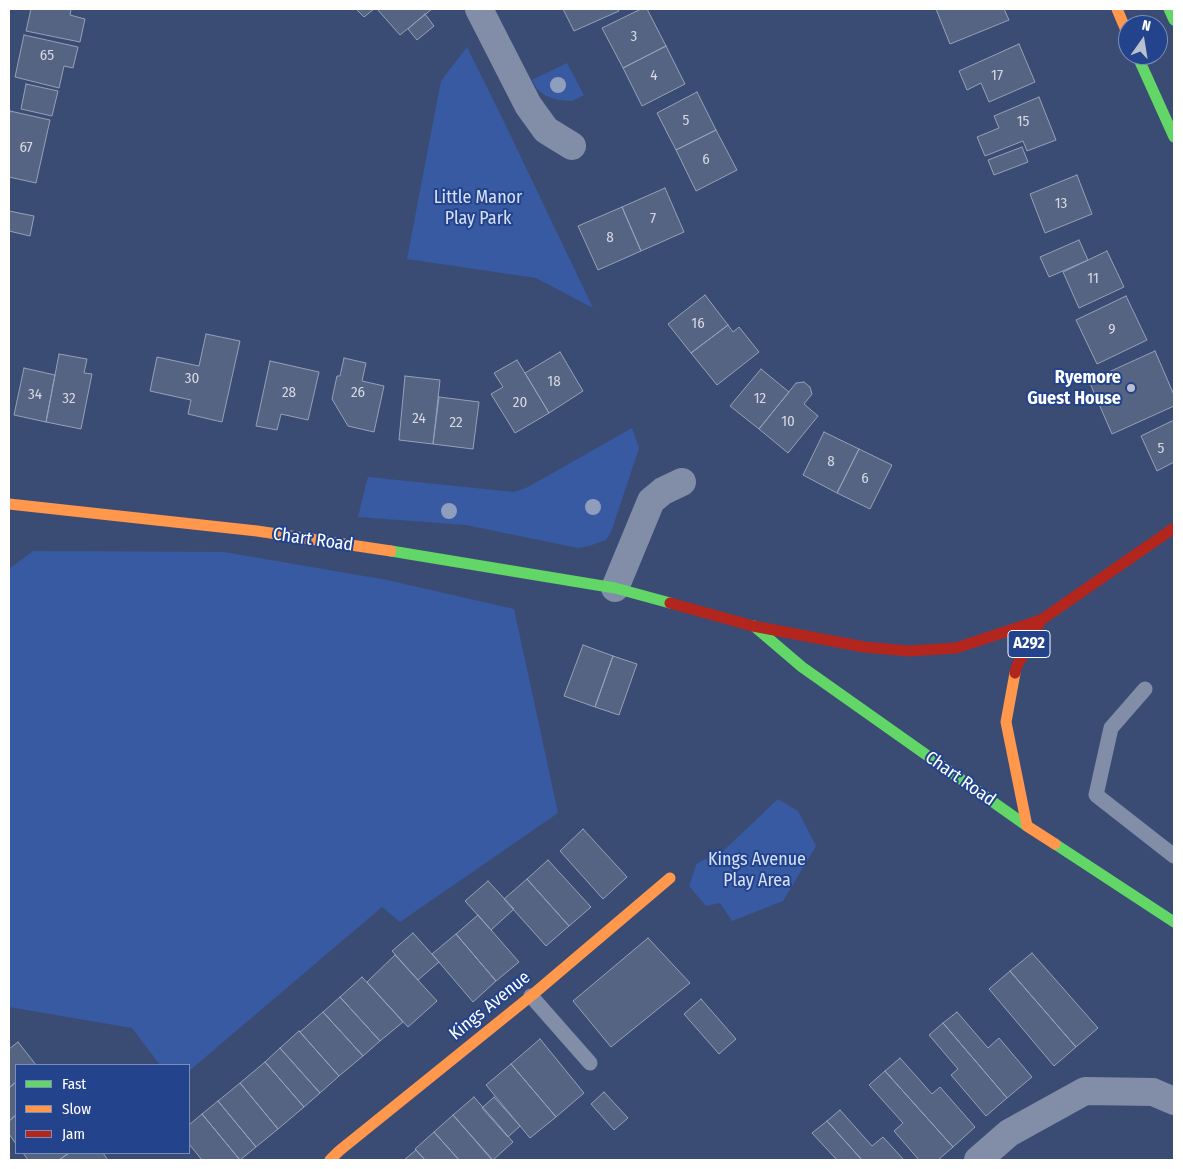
<!DOCTYPE html>
<html>
<head>
<meta charset="utf-8">
<style>
  body { margin:0 }
  #map { position:relative; width:1183px; height:1169px; overflow:hidden; background:#3b4c74; font-family:"Fira Sans Condensed",sans-serif }
  canvas { display:block }
  .frame { position:absolute; inset:0; border:10px solid #fff; pointer-events:none }
  .legend { position:absolute; left:15px; top:1064px; width:175px; height:90px; box-sizing:border-box; background:#23438c; border:1px solid #7b8eba; margin:0; padding:6px 9px; list-style:none; font-size:15px; color:#fff }
  .legend li { display:flex; align-items:center; gap:10px; height:25px }
  .legend b { width:25px; border:1px solid #7b8eba }
  .north { position:absolute; left:1118px; top:15px; width:50px; height:50px; box-sizing:border-box; background:#23438c; border:1px solid #7b8eba; border-radius:50%; rotate:13deg; font-size:14px; font-weight:700; line-height:20px; text-align:center; color:#fff }
  .north::after { content:''; display:block; margin:auto; width:18px; height:22px; background:#bac0ce; clip-path:polygon(50% 0,100% 100%,50% 72%,0 100%) }
</style>
</head>
<body>
<div id="map">
<canvas width="1183" height="1169"></canvas>
<div class="frame"></div>
<ul class="legend">
<li><b style="height:6px;background:#63d668"></b>Fast</li>
<li><b style="height:6px;background:#ff974d"></b>Slow</li>
<li><b style="height:6px;background:#b3261e"></b>Jam</li>
</ul>
<div class="north">N</div>
</div>
<script>
const ctx = document.querySelector('canvas').getContext('2d');
ctx.lineJoin = 'round';
function fillPath(path, color) { ctx.fillStyle = color; ctx.fill(path, 'evenodd'); }
const poly = rows => new Path2D(rows.map(r => 'M' + r).join(''));
function strokePath(path, color, width, dash) { ctx.strokeStyle = color; ctx.lineWidth = width; ctx.lineCap = dash ? 'butt' : 'round'; ctx.setLineDash(dash || []); ctx.stroke(path); }
function label(font, color, halo, rows, align = 'center') {
  ctx.font = font + ' "Fira Sans Condensed",sans-serif'; ctx.lineWidth = 4; ctx.setLineDash([]); ctx.textBaseline = 'middle'; ctx.strokeStyle = halo; ctx.fillStyle = color; for (const [text, x, y, turn = 0] of rows) {
    ctx.save(); ctx.translate(x, y); ctx.rotate((+turn || 0) * Math.PI / 180); ctx.textAlign = isNaN(turn) ? turn : align; if (halo) ctx.strokeText(text, 0, 0); ctx.fillText(text, 0, 0); ctx.restore();
  }
}
const green = poly([
  [467,47,506,126,593,308,536,278,407,259,441,81],
  [567,63,584,95,572,101,559,100,546,96,537,89,532,80],
  [632,428,639,448,611,532,606,540,589,546,578,548,466,525,358,517,368,477,514,492,528,487],
  [33,551,224,552,387,580,514,609,558,813,400,922,382,907,189,1071,189,1065,160,1065,132,1028,9,1007,9,569],
  [778,799,798,811,816,846,783,901,732,921,720,903,706,906,689,886,697,863,721,853]
]);
const building = poly([
  [31,9,71,9,70,15,85,19,80,42,26,31,31,9],
  [356,9,374,9,364,17,356,9],
  [377,9,432,9,400,35,377,9],
  [563,9,618,9,619,11,574,31,563,9],
  [641,9,647,9,666,46,623,68,602,28,641,9],
  [936,9,1004,9,1009,20,950,44,936,9],
  [425,14,434,26,417,40,408,29,425,14],
  [24,35,78,47,73,68,64,66,59,88,15,77,24,35],
  [1019,44,1035,82,989,102,981,83,967,90,959,71,1019,44],
  [666,46,685,84,642,106,623,68,666,46],
  [26,84,58,91,52,116,21,109,26,84],
  [697,92,716,130,676,150,657,113,697,92],
  [1039,97,1056,140,1027,151,1023,141,985,156,977,137,999,128,994,116,1039,97],
  [10,111,50,120,36,183,9,177,9,118,10,111],
  [716,130,737,170,696,191,676,150,716,130],
  [1022,147,1028,162,994,175,988,160,1022,147],
  [1077,175,1092,214,1045,233,1030,194,1077,175],
  [665,188,684,232,641,251,622,207,665,188],
  [622,207,641,251,598,270,578,226,622,207],
  [9,211,34,216,30,236,9,231,9,211],
  [1079,240,1088,260,1049,277,1040,257,1079,240],
  [1107,251,1124,287,1079,308,1063,272,1107,251],
  [705,295,728,325,691,353,668,324,705,295],
  [1126,296,1147,340,1097,364,1076,320,1126,296],
  [728,325,733,332,739,327,759,352,717,385,691,353,728,325],
  [206,334,240,341,222,422,188,414,191,400,150,391,157,357,199,366,206,334],
  [1155,351,1174,395,1174,406,1112,434,1089,381,1155,351],
  [560,352,583,391,549,413,525,373,560,352],
  [59,354,87,359,84,373,92,374,81,429,46,422,59,354],
  [344,358,366,363,362,381,384,386,374,432,348,426,332,399,337,376,340,376,344,358],
  [517,360,549,413,515,433,491,394,503,387,494,373,517,360],
  [270,361,319,372,308,420,281,414,277,430,256,426,270,361],
  [24,368,55,375,46,422,14,415,24,368],
  [761,369,789,392,759,429,730,406,761,369],
  [405,376,440,380,433,444,399,440,405,376],
  [804,382,810,387,812,394,804,404,818,416,788,453,759,429,796,383,804,382],
  [439,397,479,402,473,449,433,444,439,397],
  [1174,420,1174,462,1157,471,1141,436,1174,420],
  [824,432,859,449,837,493,803,475,824,432],
  [859,449,892,465,870,509,837,493,859,449],
  [583,645,613,656,595,707,564,696,583,645],
  [613,656,637,664,619,715,595,707,613,656],
  [583,829,627,877,603,899,560,851,583,829],
  [548,860,591,907,569,926,527,879,548,860],
  [527,879,569,926,546,946,504,899,527,879],
  [488,881,514,909,491,930,465,901,488,881],
  [478,915,519,962,496,981,456,934,478,915],
  [413,933,439,962,418,980,392,951,413,933],
  [456,934,496,981,473,1002,432,954,456,934],
  [648,938,690,983,611,1047,573,1001,648,938],
  [1032,953,1098,1028,1076,1047,1010,971,1032,953],
  [395,955,437,1001,408,1027,367,982,395,955],
  [1010,971,1076,1047,1054,1066,989,989,1010,971],
  [362,977,403,1022,380,1041,340,997,362,977],
  [340,997,380,1041,363,1056,323,1012,340,997],
  [701,999,736,1039,719,1054,684,1014,701,999],
  [323,1012,363,1056,339,1076,300,1032,323,1012],
  [957,1012,988,1048,999,1038,1032,1077,1007,1098,943,1023,957,1012],
  [943,1023,1007,1098,986,1116,951,1075,958,1069,929,1035,943,1023],
  [299,1031,339,1076,320,1093,280,1048,299,1031],
  [540,1039,584,1093,556,1117,511,1064,540,1039],
  [18,1042,36,1065,16,1065,16,1082,9,1088,9,1049,18,1042],
  [280,1048,320,1093,304,1107,265,1062,280,1048],
  [900,1058,932,1094,940,1087,975,1127,953,1147,885,1071,900,1058],
  [265,1062,304,1107,278,1129,240,1083,265,1062],
  [511,1064,556,1117,530,1138,486,1085,511,1064],
  [885,1071,953,1147,938,1160,919,1160,894,1131,903,1123,869,1085,885,1071],
  [16,1082,16,1115,9,1121,9,1088,16,1082],
  [240,1083,278,1129,256,1147,218,1101,240,1083],
  [604,1092,628,1118,614,1130,591,1104,604,1092],
  [474,1097,513,1142,493,1160,453,1115,474,1097],
  [494,1097,520,1126,508,1137,482,1108,494,1097],
  [218,1101,256,1147,240,1160,202,1114,218,1101],
  [840,1110,872,1146,883,1137,904,1160,862,1160,827,1121,840,1110],
  [202,1114,240,1160,202,1160,189,1144,189,1125,202,1114],
  [16,1115,16,1144,9,1134,9,1121,16,1115],
  [453,1115,492,1160,459,1160,434,1132,453,1115],
  [827,1121,862,1160,837,1160,812,1133,827,1121],
  [434,1132,459,1160,425,1160,415,1149,434,1132],
  [416,1150,425,1160,404,1160,416,1150],
  [23,1153,69,1153,59,1160,28,1160,23,1153],
  [69,1153,103,1153,108,1160,59,1160,69,1153]
]);
const lane = poly([
  [1145,689,1111,728,1096,795,1174,856],
  [531,996,590,1063]
]);
const street = poly([
  [479,9,528,105,546,130,572,146],
  [615,588,651,501,663,491,682,482],
  [978,1160,1009,1133,1085,1091,1153,1092,1174,1101]
]);
const fast = poly([
  [1169,9,1174,20],
  [1137,55,1174,137],
  [391,551,615,588,670,603],
  [754,626,802,667,1027,826],
  [1055,844,1174,922]
]);
const slow = poly([
  [1117,9,1128,35],
  [9,504,257,531,391,551],
  [1015,673,1006,722,1027,826,1055,844],
  [330,1160,339,1151,531,996,670,878]
]);
const jam = poly([
  [670,603,753,626,864,647,909,651,956,648,1041,620],
  [1015,673,1016,668,1041,620,1174,528]
]);
const trees = [
  [558,85],
  [593,507],
  [449,511]
];
const markers = [
  [1131,388,5,"#bac0ce"]
];
const numberNames = [
  ["3",634,37],
  ["65",47,56],
  ["4",654,76],
  ["17",997,76],
  ["5",686,121],
  ["15",1023,122],
  ["67",26,148],
  ["6",706,160],
  ["13",1061,204],
  ["7",653,219],
  ["8",610,238],
  ["11",1093,279],
  ["16",698,324],
  ["9",1112,330],
  ["30",192,379],
  ["18",554,382],
  ["28",289,393],
  ["26",358,393],
  ["34",35,395],
  ["32",69,399],
  ["12",760,399],
  ["20",520,403],
  ["24",419,419],
  ["10",788,422],
  ["22",456,423],
  ["5",1161,449],
  ["8",831,462],
  ["6",865,479]
];
const shields = [
  [1029,644,42]
];
const shieldNames = [
  ["A292",1029,644]
];
const parkNames = [
  ["Little Manor",478,198],
  ["Play Park",478,219],
  ["Kings Avenue",757,860],
  ["Play Area",757,881]
];
const poiNames = [
  ["Ryemore",1121,378],
  ["Guest House",1121,399]
];
const streetNames = [
  ["Chart Road",313,540,8],
  ["Chart Road",960,779,35],
  ["Kings Avenue",490,1006,-39]
];
fillPath(green, '#385aa2');
fillPath(building, '#566484');
strokePath(building, '#96a0b7', 1);
strokePath(lane, '#828da8', 15);
strokePath(street, '#828da8', 28);
strokePath(fast, '#63d668', 11);
strokePath(slow, '#ff974d', 11);
strokePath(jam, '#b3261e', 11);
ctx.fillStyle = '#909ebd';
for (const [x, y] of trees) { ctx.beginPath(); ctx.arc(x, y, 8, 0, 2 * Math.PI); ctx.fill(); }
for (const [x, y, r, color] of markers) { const dot = new Path2D(); dot.arc(x, y, r, 0, 2 * Math.PI); ctx.fillStyle = color; ctx.fill(dot); strokePath(dot, '#23438c', 2); }
label('15px', '#d5d8e0', null, numberNames);
for (const [x, y, w] of shields) { const box = new Path2D(); box.roundRect(x - w / 2, y - 13.5, w, 27, 4); ctx.fillStyle = '#23438c'; ctx.fill(box); strokePath(box, '#fff', 1); }
label('bold 16px', '#fff', null, shieldNames);
label('18px', '#d6e1f8', '#23438c', parkNames);
label('bold 18px', '#fff', '#23438c', poiNames, 'right');
label('18px', '#fff', '#23438c', streetNames);
</script>
</body>
</html>
